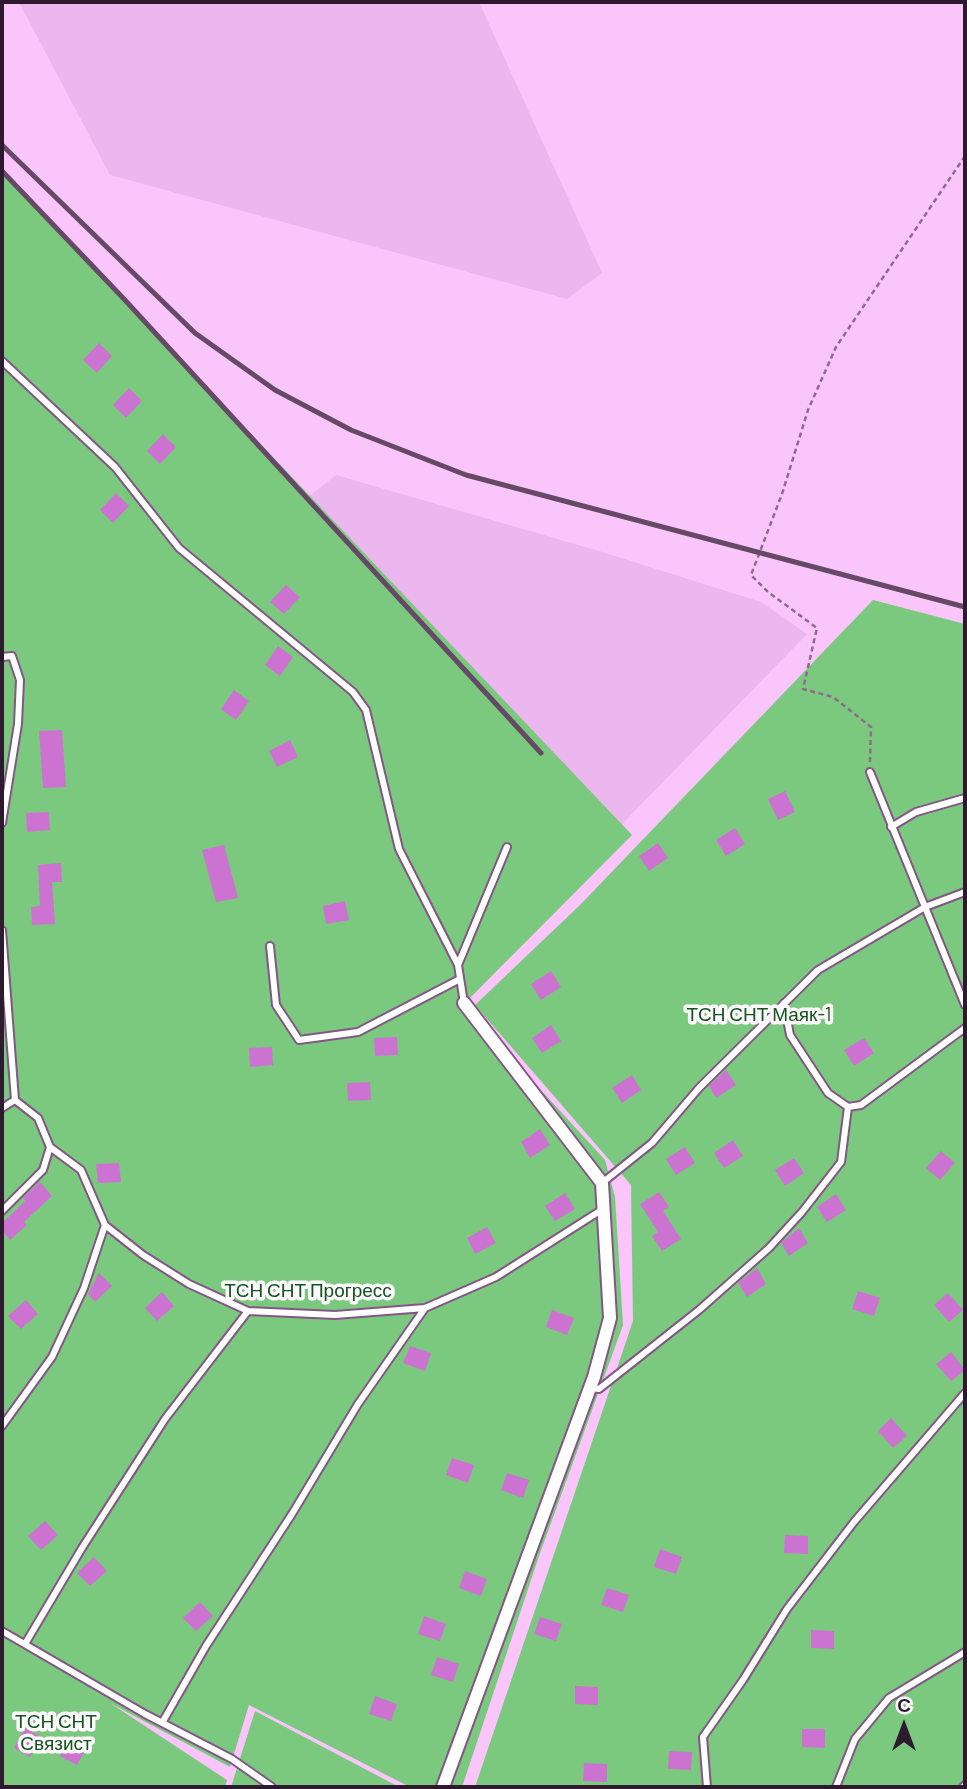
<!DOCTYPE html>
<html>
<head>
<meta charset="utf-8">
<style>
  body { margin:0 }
  #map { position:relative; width:967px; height:1789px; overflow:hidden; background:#f9c5fb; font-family:Barlow,sans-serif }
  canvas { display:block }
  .frame { position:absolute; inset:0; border:4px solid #2d1a2e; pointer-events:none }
  .north { position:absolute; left:869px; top:1691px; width:70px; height:70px; -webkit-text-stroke:5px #fef8fe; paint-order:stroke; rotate:0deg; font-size:19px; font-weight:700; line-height:28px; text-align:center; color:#2d1a2e }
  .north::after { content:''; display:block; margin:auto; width:24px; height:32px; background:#2d1a2e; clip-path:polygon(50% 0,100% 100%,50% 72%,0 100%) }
</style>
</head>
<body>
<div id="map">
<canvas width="967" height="1789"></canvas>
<div class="frame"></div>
<div class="north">С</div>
</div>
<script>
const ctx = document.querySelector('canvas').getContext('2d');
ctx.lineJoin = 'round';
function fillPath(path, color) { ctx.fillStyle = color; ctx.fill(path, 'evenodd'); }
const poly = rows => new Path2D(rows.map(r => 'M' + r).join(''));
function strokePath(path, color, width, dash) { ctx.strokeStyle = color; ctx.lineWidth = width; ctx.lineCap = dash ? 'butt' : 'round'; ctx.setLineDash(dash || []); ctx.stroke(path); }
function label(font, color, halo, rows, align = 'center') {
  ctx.font = font + ' Barlow,sans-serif'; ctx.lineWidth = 7; ctx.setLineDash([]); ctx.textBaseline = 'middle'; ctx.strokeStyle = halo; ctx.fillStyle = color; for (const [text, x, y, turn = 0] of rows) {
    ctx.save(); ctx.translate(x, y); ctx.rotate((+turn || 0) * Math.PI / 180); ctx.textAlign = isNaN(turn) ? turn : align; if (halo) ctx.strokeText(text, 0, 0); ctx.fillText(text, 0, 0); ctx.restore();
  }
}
const built = poly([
  [19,2,479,2,602,273,567,299,110,175],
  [336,475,599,551,761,602,807,634,512,937,288,513]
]);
const green = poly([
  [2,172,632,835,463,1005,605,1160,615,1197,623,1325,539,1556,462,1787,410,1787,249,1705,230,1767,110,1703,227,1780,225,1787,2,1787],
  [873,600,965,624,965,1787,475,1787,633,1321,631,1185,475,1005,580,905],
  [255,1711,399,1787,231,1787]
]);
const building = poly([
  [99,343,112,356,97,373,83,360],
  [129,388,142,401,126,418,113,405],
  [163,434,176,447,160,464,147,451],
  [116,493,129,506,113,523,100,510],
  [286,585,300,597,284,614,270,602],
  [278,646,293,657,280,676,265,665],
  [234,690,249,701,236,720,221,709],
  [62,730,66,787,43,788,39,731],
  [290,740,298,757,277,767,269,751],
  [785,791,795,812,778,820,768,799],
  [49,812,50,830,27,832,26,813],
  [735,828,745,844,726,856,716,840],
  [658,843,668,858,649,871,639,856],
  [224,845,238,898,216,902,202,850],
  [61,863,62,882,52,882,55,924,32,925,31,907,40,906,38,865],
  [345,901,349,920,326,924,323,906],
  [551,971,561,987,541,1000,531,984],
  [551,1025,561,1041,542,1053,532,1038],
  [397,1037,398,1055,375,1056,374,1038],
  [864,1038,874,1053,854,1066,844,1050],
  [272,1047,273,1065,250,1067,249,1048],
  [726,1070,736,1085,716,1098,709,1086],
  [632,1075,641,1090,622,1103,612,1088],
  [370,1082,371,1100,348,1101,347,1083],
  [540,1129,550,1145,530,1158,521,1142],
  [733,1140,743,1156,724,1168,714,1153],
  [685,1147,695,1163,676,1175,666,1159],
  [941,1151,955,1163,940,1180,926,1168],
  [794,1158,804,1173,785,1186,775,1170],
  [119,1163,121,1182,98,1183,96,1164],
  [40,1182,52,1196,24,1222,27,1225,10,1240,2,1231,2,1223,25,1201,23,1198],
  [659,1192,669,1207,663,1211,681,1239,662,1251,652,1236,658,1232,640,1204],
  [565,1193,575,1209,555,1221,545,1206],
  [836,1194,846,1210,827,1222,817,1207],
  [487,1227,496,1243,475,1254,467,1238],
  [799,1228,808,1243,789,1256,781,1243],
  [757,1268,766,1284,747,1297,738,1283],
  [99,1273,112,1286,95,1302,88,1294],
  [858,1291,880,1298,874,1316,852,1309],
  [162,1292,174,1306,157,1321,145,1308],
  [948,1293,963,1310,949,1322,934,1305],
  [26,1300,38,1314,21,1329,8,1316],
  [552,1310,574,1318,567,1335,546,1327],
  [410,1346,431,1353,425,1371,403,1363],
  [951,1352,965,1370,951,1381,936,1364],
  [891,1418,907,1436,893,1448,878,1431],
  [452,1458,474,1465,468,1483,446,1475],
  [507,1473,529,1480,523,1498,501,1490],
  [45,1521,58,1535,41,1550,28,1536],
  [785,1535,808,1536,808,1554,784,1553],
  [660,1549,682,1557,676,1574,654,1567],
  [94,1557,107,1571,90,1586,77,1573],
  [465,1571,487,1579,481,1596,459,1588],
  [607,1588,629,1595,623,1612,601,1605],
  [200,1602,213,1616,196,1631,183,1618],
  [424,1616,446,1624,440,1641,418,1634],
  [540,1617,562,1624,556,1641,534,1634],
  [811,1630,834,1631,834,1649,811,1648],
  [437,1657,459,1664,453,1682,431,1675],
  [575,1686,598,1687,598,1705,575,1704],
  [375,1696,397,1704,391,1721,369,1714],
  [25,1728,41,1737,30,1757,14,1748],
  [802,1729,825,1729,825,1748,802,1747],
  [72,1736,88,1745,77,1765,60,1756],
  [669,1751,692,1752,691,1770,668,1769],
  [584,1763,607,1764,607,1782,583,1781]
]);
const path = poly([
  [870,762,871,727,833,697,803,689,817,628,768,592,751,575,782,494,808,410,836,347,965,156]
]);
const service = poly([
  [2,361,115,467,179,548,353,692,366,710,399,849,458,965],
  [2,657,12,656,20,680,18,724,2,823],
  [870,772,965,1005],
  [891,827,916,812,965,798],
  [2,930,15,1100],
  [270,946,276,1005,299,1040,358,1032,460,979],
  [464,1003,458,965,507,847],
  [784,1003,790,1035,828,1093,848,1107,861,1105,965,1028],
  [2,1108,15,1100,38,1118,50,1147,43,1170,2,1211],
  [602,1183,652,1143,699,1088,818,970,925,907,965,892],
  [105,1225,143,1255,189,1284,248,1311,335,1315,425,1308,496,1277,603,1209],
  [591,1388,599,1389,699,1310,769,1248,802,1212,841,1162,848,1107],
  [2,1426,52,1357,84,1288,105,1225,81,1170,50,1147],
  [2,1631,145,1714,232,1759,272,1787],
  [25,1644,82,1548,165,1419,248,1311],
  [162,1723,206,1646,292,1514,358,1404,425,1308],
  [707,1787,703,1737,743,1680,787,1609,854,1522,965,1393],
  [836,1787,855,1739,889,1698,965,1652],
  [963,1787,965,1785]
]);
const minor = poly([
  [443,1787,594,1377,610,1318,602,1183,464,1003]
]);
const rail = poly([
  [2,145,195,333,275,390,351,430,466,475,965,607],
  [2,171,124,299,541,753]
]);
const parkNames = [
  ["ТСН СНТ Маяк-1",759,1015],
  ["ТСН СНТ Прогресс",308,1291],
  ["ТСН СНТ",56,1722],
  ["Связист",56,1744]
];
fillPath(built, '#ecb6ef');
fillPath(green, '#7bc97e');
fillPath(building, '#cc73d1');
strokePath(service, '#835686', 10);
strokePath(minor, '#835686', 16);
strokePath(path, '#8e6b90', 2.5, [5, 3.5]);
strokePath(service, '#fff', 6);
strokePath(minor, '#fff', 12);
strokePath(rail, '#654966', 5);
label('19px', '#0e5619', '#fef8fe', parkNames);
</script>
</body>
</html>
